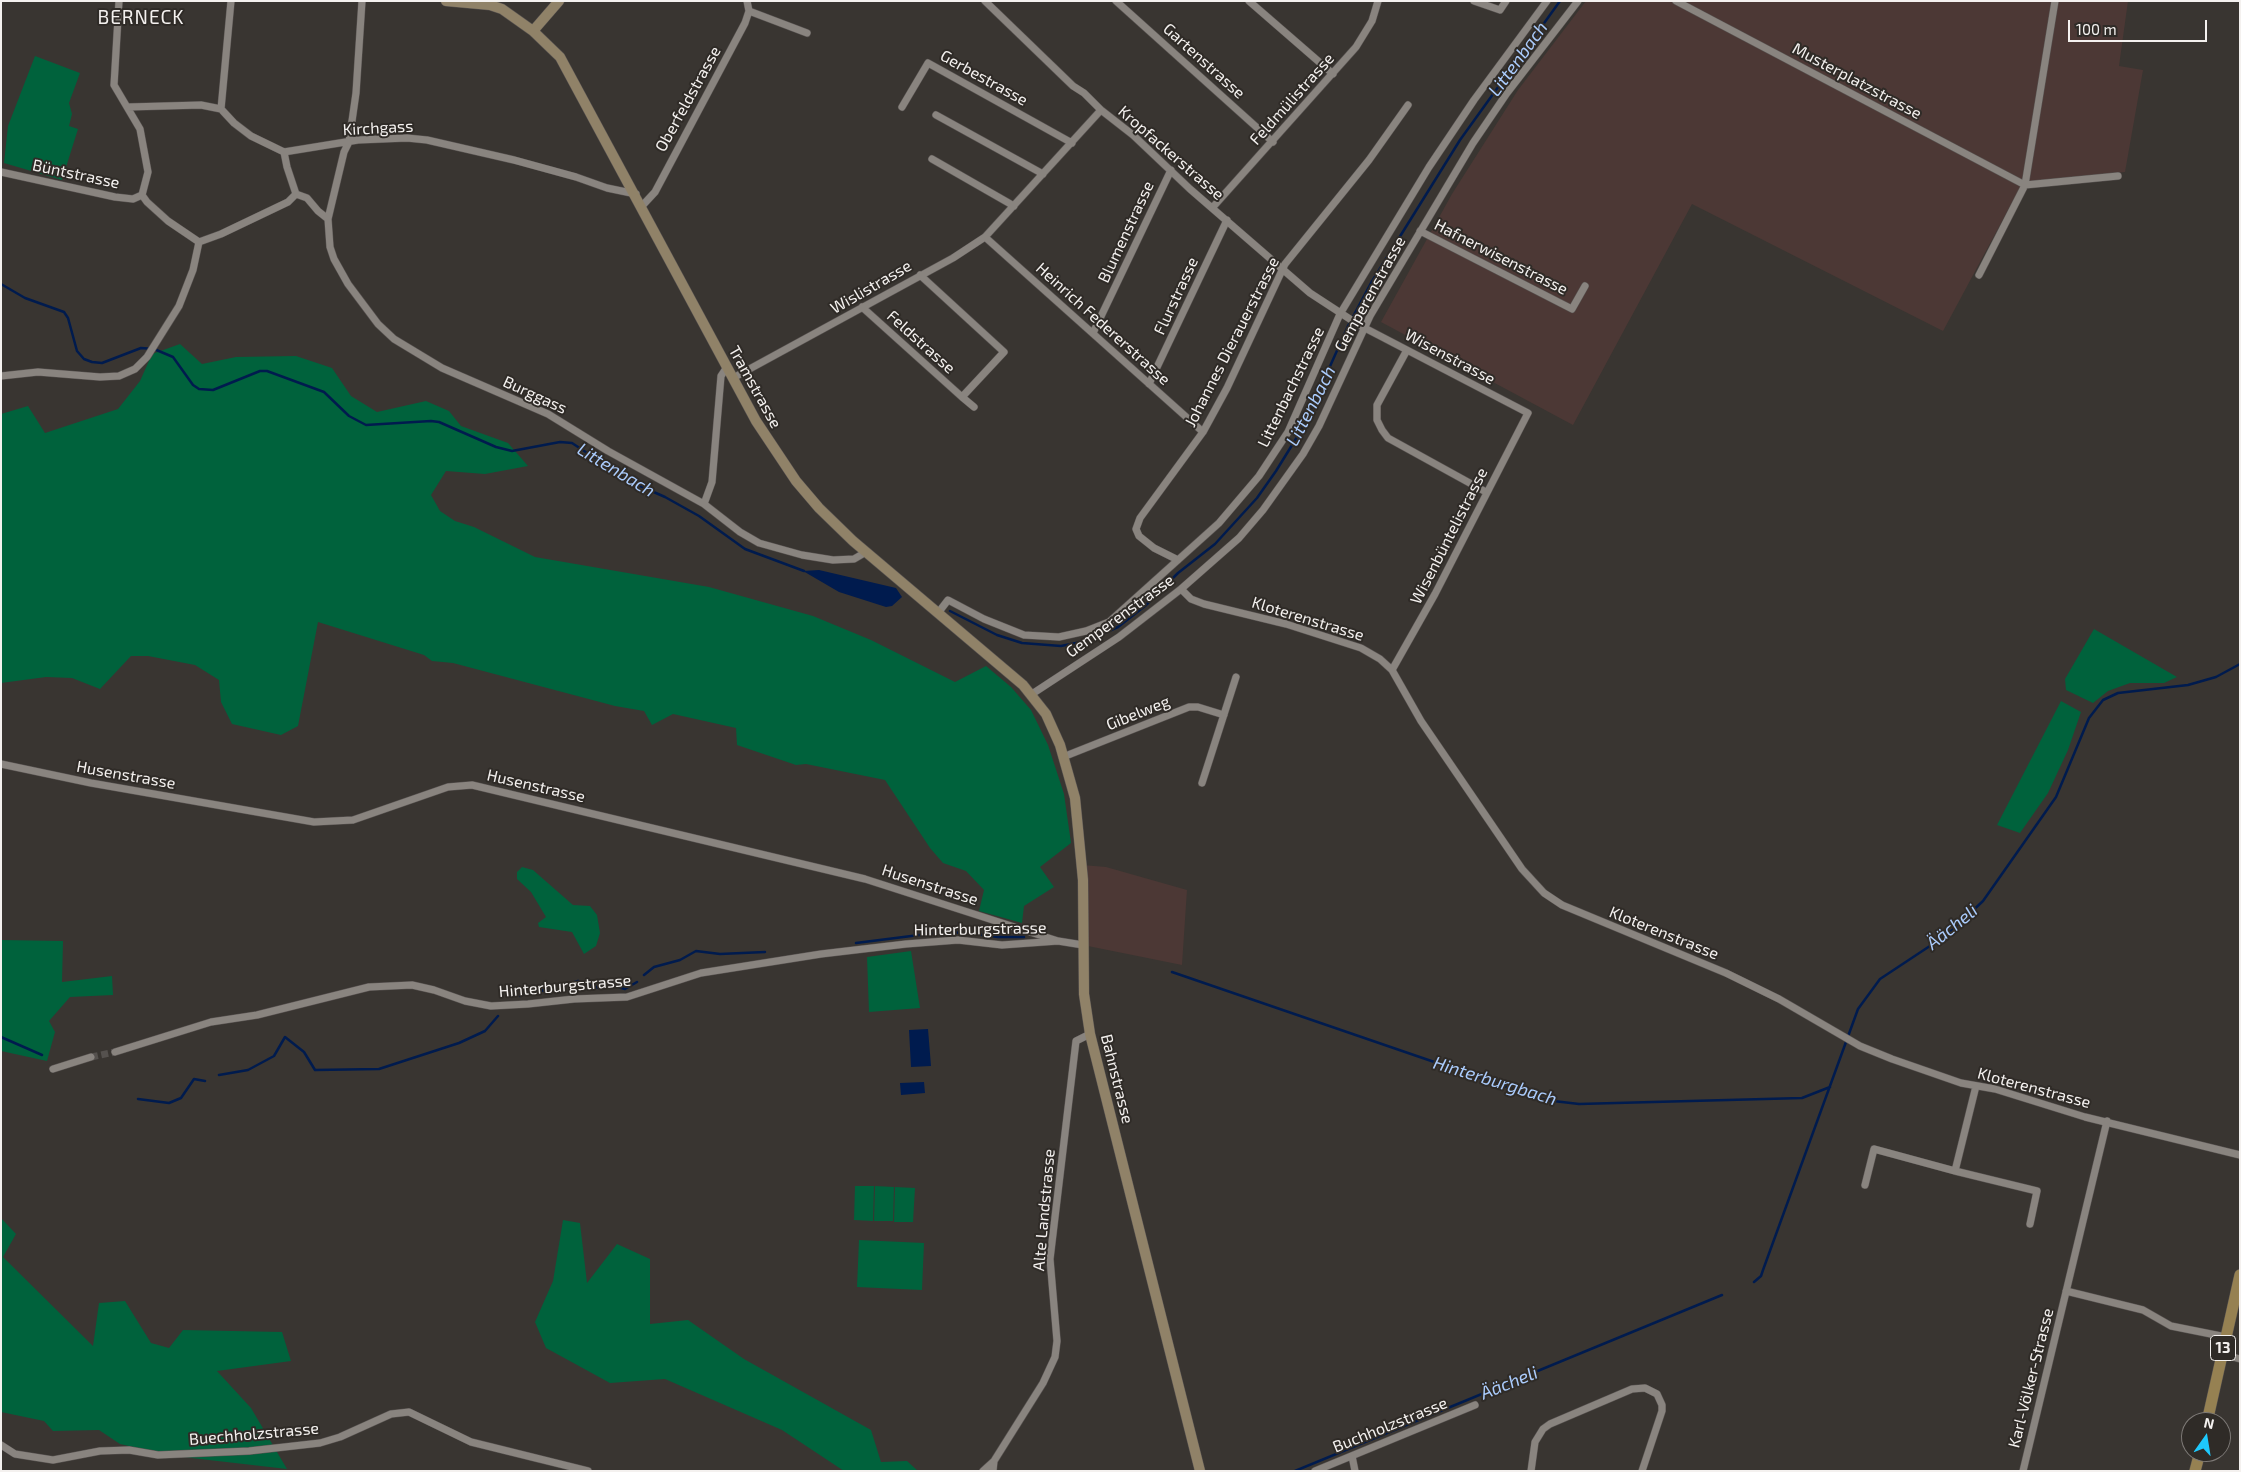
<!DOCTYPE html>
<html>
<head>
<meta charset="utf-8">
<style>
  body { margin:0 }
  #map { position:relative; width:2241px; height:1472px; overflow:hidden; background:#393531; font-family:"Exo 2",sans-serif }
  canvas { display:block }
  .frame { position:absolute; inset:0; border:2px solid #f4f1ef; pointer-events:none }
  .north { position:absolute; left:2181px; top:1412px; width:50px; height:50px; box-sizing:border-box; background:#2f2b27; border:1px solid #7e7a77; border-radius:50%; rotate:13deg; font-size:14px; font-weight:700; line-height:20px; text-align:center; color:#f4f1ef }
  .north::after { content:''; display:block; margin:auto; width:18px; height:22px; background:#1ec9fd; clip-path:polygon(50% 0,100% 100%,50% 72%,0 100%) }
  .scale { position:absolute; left:2068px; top:20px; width:139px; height:22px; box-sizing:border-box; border:2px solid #f4f1ef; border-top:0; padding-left:6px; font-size:15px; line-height:18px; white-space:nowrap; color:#f4f1ef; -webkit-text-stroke:4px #2f2b27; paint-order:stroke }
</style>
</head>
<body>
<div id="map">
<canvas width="2241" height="1472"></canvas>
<div class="frame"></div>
<div class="north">N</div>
<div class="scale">100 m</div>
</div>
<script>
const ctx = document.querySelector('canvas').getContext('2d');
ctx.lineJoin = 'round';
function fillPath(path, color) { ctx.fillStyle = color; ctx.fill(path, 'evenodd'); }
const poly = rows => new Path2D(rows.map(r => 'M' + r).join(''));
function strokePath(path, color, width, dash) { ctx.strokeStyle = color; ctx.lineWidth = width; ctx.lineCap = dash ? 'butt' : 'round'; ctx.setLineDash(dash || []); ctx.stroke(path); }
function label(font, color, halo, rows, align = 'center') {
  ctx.font = font + ' "Exo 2",sans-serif'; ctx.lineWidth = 4; ctx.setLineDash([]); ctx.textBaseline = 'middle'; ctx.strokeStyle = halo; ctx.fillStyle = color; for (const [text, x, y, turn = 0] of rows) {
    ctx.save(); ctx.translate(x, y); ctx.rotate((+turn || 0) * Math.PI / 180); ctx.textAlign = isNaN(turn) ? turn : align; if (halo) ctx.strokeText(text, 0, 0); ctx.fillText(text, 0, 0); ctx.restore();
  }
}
const industrial = poly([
  [1586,1,2128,1,2119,66,2143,70,2125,172,2023,182,1943,331,1692,204,1573,425,1381,322,1452,194,1518,90],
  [1082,865,1106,867,1187,890,1182,965,1083,945]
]);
const green = poly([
  [35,56,80,73,69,103,72,114,69,126,78,129,62,180,4,163,8,126],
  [180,344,202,364,236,357,296,356,332,368,351,396,377,412,426,401,449,411,461,426,508,443,528,466,485,474,446,471,431,495,440,511,455,521,474,527,535,557,709,587,813,616,871,640,955,682,986,666,1011,687,1031,710,1048,745,1064,794,1071,843,1040,867,1054,887,1024,906,1022,923,979,911,984,890,966,871,943,863,930,848,885,780,806,764,796,765,737,745,736,728,673,714,652,725,644,711,615,706,453,663,432,661,424,655,318,622,298,726,281,735,232,724,221,702,219,680,195,665,148,656,131,656,100,689,72,678,46,677,1,683,1,414,28,406,45,433,118,409,140,381,152,354],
  [2094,629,2177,677,2164,683,2130,683,2108,691,2093,703,2066,690,2065,679],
  [2061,701,2081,712,2068,750,2048,793,2020,833,1997,825],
  [522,867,533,870,573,905,590,906,597,915,600,933,596,946,584,954,572,932,539,927,538,923,546,917,531,892,517,879,517,872],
  [1,940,63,941,62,982,112,976,113,995,70,997,49,1021,55,1032,47,1061,1,1051],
  [911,951,920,1008,869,1012,867,957],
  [855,1186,874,1186,873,1221,854,1220],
  [875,1186,894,1187,893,1221,874,1221],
  [895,1187,915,1188,913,1222,894,1222],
  [1,1218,16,1234,3,1257,93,1346,99,1303,125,1301,151,1343,169,1348,183,1330,282,1332,291,1361,217,1371,251,1408,287,1469,174,1456,120,1444,99,1430,53,1431,44,1421,1,1412],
  [563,1220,580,1223,587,1283,617,1244,650,1259,650,1324,688,1320,744,1359,871,1430,881,1462,907,1461,918,1471,844,1471,782,1430,665,1379,610,1383,546,1348,535,1322,553,1281],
  [859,1240,924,1243,922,1290,857,1287]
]);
const water = poly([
  [819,570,896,588,902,597,892,606,886,607,839,592,803,571],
  [928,1029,931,1066,911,1067,909,1030],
  [924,1082,925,1093,901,1095,900,1083]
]);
const stream = poly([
  [1,284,25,298,64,312,68,318,77,351,84,359,92,362,102,363,141,348,154,349,173,357,193,385,199,389,213,390,260,371,267,371,324,392,349,416,366,425,431,421,439,422,496,447,512,451,560,442,572,443,631,482,665,497,699,516,745,549,804,571],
  [950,611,997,635,1022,643,1061,646,1086,641,1118,627,1145,606,1178,573,1215,544,1257,498,1276,471,1302,429,1348,326,1371,283,1460,140,1560,1],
  [856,943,943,932,968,933,998,937,1024,937],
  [1172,972,1545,1100,1579,1104,1802,1098,1830,1087],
  [644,975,654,967,680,960,696,951,720,954,765,952],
  [557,987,578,981,599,988,608,984,625,989,637,982],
  [520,996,535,988,544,991],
  [1,1037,42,1055],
  [219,1075,248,1070,274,1056,285,1037,304,1052,315,1070,379,1069,459,1043,485,1031,498,1016],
  [138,1099,169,1103,181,1098,194,1079,205,1081],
  [1754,1282,1761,1276,1763,1270,1858,1009,1880,979,1948,934,1983,901,2056,797,2089,718,2103,700,2118,693,2188,685,2216,677,2240,664],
  [1295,1471,1722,1295]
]);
const streetTunnel = poly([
  [91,1057,115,1052]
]);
const street = poly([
  [119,1,114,85,140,129,148,172,142,195],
  [985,1,1073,86,1084,93,1101,110,1133,135,1190,189,1310,293,1359,325,1528,413,1435,594,1392,670],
  [1116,1,1273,142],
  [1249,1,1333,74],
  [1474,1,1500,10,1506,1],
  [1676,1,2025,185,2055,1],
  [749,11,807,33],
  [128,107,201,105,221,109,234,123,251,136,284,152,358,140,407,138,427,140,514,160,576,177,607,188,636,194],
  [902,107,928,63,1072,143],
  [221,109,231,1],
  [936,115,1043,174],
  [284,152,287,167,296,194,307,198,318,211,328,219,330,247,334,259,348,284,378,324,394,339,442,368,548,414,608,451,704,504,740,532,759,543,802,555,833,560,854,559,866,552],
  [932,159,1014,206],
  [1,172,115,197,133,199,142,195],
  [142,195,147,202,168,221,199,242],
  [642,206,655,192,745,23,749,11,747,1],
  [1213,207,1356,47,1372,21,1378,1],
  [328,219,344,152,349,142,356,93,362,1],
  [1420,231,1572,309,1585,286],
  [985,237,1203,432],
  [199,242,221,234,288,202,296,194],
  [1979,275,2025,185,2118,176],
  [862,307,962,397,1004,352,920,275],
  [1093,333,1171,170],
  [1407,350,1377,405,1377,420,1382,430,1388,438,1486,492],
  [1,376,38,372,100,377,119,376,135,369,147,357,179,306,193,270,199,242],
  [733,378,953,258,985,237,1101,110],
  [1149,384,1227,220],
  [962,397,974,407],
  [704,504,712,482,721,376,727,367],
  [1178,560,1154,548,1139,536,1136,529,1140,518,1203,432,1227,388,1285,264,1369,160,1408,105],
  [1181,589,1191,599,1204,604,1286,624,1361,648,1380,659,1392,670,1421,721,1522,869,1544,893,1562,905,1726,973,1779,999,1860,1046,1892,1059,1961,1083,1995,1089,2085,1117,2240,1155],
  [938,613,948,600,984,619,1024,635,1059,637,1086,631,1109,622,1219,523,1259,476,1288,432,1340,314,1429,167,1474,100,1547,1],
  [1032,694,1119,637,1181,589,1239,538,1263,510,1303,454,1319,426,1370,316,1473,143,1507,93,1578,1],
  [1063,757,1189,707,1198,707,1224,715],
  [1,764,91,783,314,822,353,820,448,787,472,785,865,879,1058,941],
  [1202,783,1236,677],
  [115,1052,211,1022,257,1015,369,987,412,985,434,990,465,1001,491,1006,528,1004,574,999,627,997,701,973,821,954,906,944,958,940,1002,945,1058,941,1083,945],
  [53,1069,91,1057],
  [1955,1171,2037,1191,2030,1224],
  [1865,1185,1874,1149,1955,1171,1976,1086],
  [2066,1291,2143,1310,2171,1326,2226,1337],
  [2222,1354,2240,1359],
  [1,1445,15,1454,53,1460,100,1451,129,1450,158,1455,249,1451,320,1443,340,1437,391,1414,409,1412,471,1442,588,1471],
  [1352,1456,1355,1471],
  [983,1471,994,1461],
  [993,1471,994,1461,1043,1383,1055,1357,1057,1341,1050,1259,1076,1041,1090,1034],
  [1315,1471,1475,1405],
  [1531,1471,1535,1442,1543,1429,1550,1424,1632,1389,1645,1388,1657,1394,1662,1405,1662,1411,1642,1471],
  [2023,1471,2107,1121]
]);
const secondary = poly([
  [446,1,490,5,502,9,533,31,560,57,756,421,796,481,819,508,853,541,1023,685,1046,714,1060,745,1075,798,1083,880,1084,994,1090,1034,1200,1471],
  [533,31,559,1]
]);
const primary = poly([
  [2207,1422,2240,1275],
  [2195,1471,2200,1452]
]);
const shields = [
  [2223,1348,25]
];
const shieldNames = [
  ["13",2223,1348]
];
const streetNames = [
  ["Gartenstrasse",1204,61,42],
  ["Gerbestrasse",984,78,29],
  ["Musterplatzstrasse",1857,81,28],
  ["Oberfeldstrasse",688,99,-61],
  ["Feldmülistrasse",1292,99,-48],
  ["Kirchgass",378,128,-3],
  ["Kropfackerstrasse",1171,153,41],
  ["Büntstrasse",76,174,12],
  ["Blumenstrasse",1126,232,-65],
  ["Hafnerwisenstrasse",1501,257,27],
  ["Wislistrasse",871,287,-30],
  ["Gemperenstrasse",1370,294,-61],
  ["Flurstrasse",1176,296,-65],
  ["Heinrich Federerstrasse",1103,324,42],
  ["Feldstrasse",921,342,42],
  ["Johannes Dierauerstrasse",1232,342,-63],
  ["Wisenstrasse",1450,357,28],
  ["Tramstrasse",755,387,61],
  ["Littenbachstrasse",1291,387,-64],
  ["Burggass",535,395,25],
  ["Wisenbüntelistrasse",1449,536,-63],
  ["Gemperenstrasse",1120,616,-36],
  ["Kloterenstrasse",1308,619,17],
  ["Gibelweg",1138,713,-22],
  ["Husenstrasse",126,775,10],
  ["Husenstrasse",536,786,13],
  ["Husenstrasse",930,885,18],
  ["Hinterburgstrasse",980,929,-1],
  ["Kloterenstrasse",1664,933,22],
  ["Hinterburgstrasse",565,986,-5],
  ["Bahnstrasse",1117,1079,76],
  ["Kloterenstrasse",2034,1088,15],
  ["Alte Landstrasse",1044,1210,-85],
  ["Karl-Völker-Strasse",2031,1378,-76],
  ["Buchholzstrasse",1390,1425,-22],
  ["Buechholzstrasse",254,1434,-5]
];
const waterNames = [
  ["Littenbach",1518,59,-54],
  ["Littenbach",1311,406,-63],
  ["Littenbach",616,470,31],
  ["Äächeli",1952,927,-39],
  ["Hinterburgbach",1495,1081,17],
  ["Äächeli",1509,1383,-22]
];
const quarterNames = [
  ["BERNECK",141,18]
];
fillPath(industrial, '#4c3835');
fillPath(green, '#00623c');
fillPath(water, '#001b4e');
strokePath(stream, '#001b4e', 2.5);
strokePath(streetTunnel, '#55514e', 7, [7, 3.5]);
strokePath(street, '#585351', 8);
strokePath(secondary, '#585351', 11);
strokePath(primary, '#585351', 12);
strokePath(street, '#89847f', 7);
strokePath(secondary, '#908268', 10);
strokePath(primary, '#968152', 11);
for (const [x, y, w] of shields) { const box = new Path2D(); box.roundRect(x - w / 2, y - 12.5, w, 25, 4); ctx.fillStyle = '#2f2b27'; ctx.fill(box); strokePath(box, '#f4f1ef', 1); }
label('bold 15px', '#f4f1ef', null, shieldNames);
label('16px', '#f4f1ef', '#2f2b27', streetNames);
label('italic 18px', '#abccfd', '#2f2b27', waterNames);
ctx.letterSpacing = '1px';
label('19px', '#f4f1ef', '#2f2b27', quarterNames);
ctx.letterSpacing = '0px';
</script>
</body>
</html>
